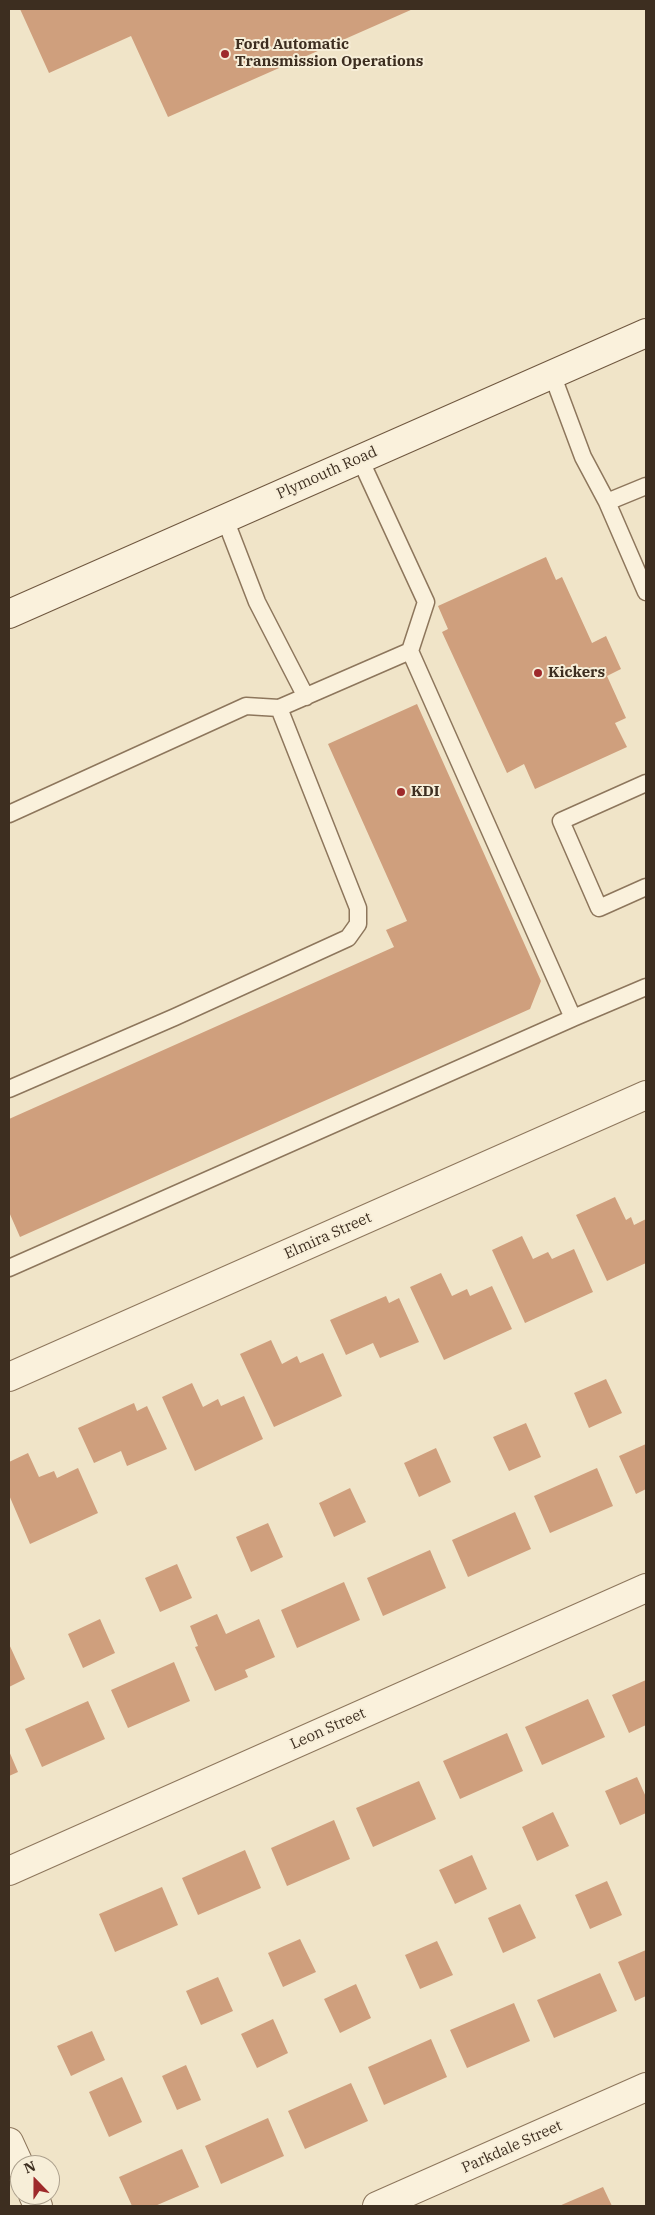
<!DOCTYPE html>
<html>
<head>
<meta charset="utf-8">
<style>
  body { margin:0 }
  #map { position:relative; width:655px; height:2215px; overflow:hidden; background:#f0e4c8; font-family:"IBM Plex Serif",serif }
  canvas { display:block }
  .frame { position:absolute; inset:0; border:10px solid #3d2e20; pointer-events:none }
  .north { position:absolute; left:10px; top:2155px; width:50px; height:50px; box-sizing:border-box; background:#f7eed8; border:1px solid #ada18e; border-radius:50%; rotate:338deg; font-size:14px; font-weight:700; line-height:20px; text-align:center; color:#3d2e20 }
  .north::after { content:''; display:block; margin:auto; width:18px; height:22px; background:#9e2a2b; clip-path:polygon(50% 0,100% 100%,50% 72%,0 100%) }
</style>
</head>
<body>
<div id="map">
<canvas width="655" height="2215"></canvas>
<div class="frame"></div>
<div class="north">N</div>
</div>
<script>
const ctx = document.querySelector('canvas').getContext('2d');
ctx.lineJoin = 'round';
function fillPath(path, color) { ctx.fillStyle = color; ctx.fill(path, 'evenodd'); }
const poly = rows => new Path2D(rows.map(r => 'M' + r).join(''));
function strokePath(path, color, width, dash) { ctx.strokeStyle = color; ctx.lineWidth = width; ctx.lineCap = dash ? 'butt' : 'round'; ctx.setLineDash(dash || []); ctx.stroke(path); }
function label(font, color, halo, rows, align = 'center') {
  ctx.font = font + ' "IBM Plex Serif",serif'; ctx.lineWidth = 4; ctx.setLineDash([]); ctx.textBaseline = 'middle'; ctx.strokeStyle = halo; ctx.fillStyle = color; for (const [text, x, y, turn = 0] of rows) {
    ctx.save(); ctx.translate(x, y); ctx.rotate((+turn || 0) * Math.PI / 180); ctx.textAlign = isNaN(turn) ? turn : align; if (halo) ctx.strokeText(text, 0, 0); ctx.fillText(text, 0, 0); ctx.restore();
  }
}
const building = poly([
  [20,9,413,9,168,117,131,36,49,73],
  [546,557,556,580,562,577,592,643,606,636,621,669,607,676,626,718,615,723,627,747,535,789,524,764,507,773,442,632,448,629,438,606],
  [417,704,541,981,530,1009,20,1237,9,1212,9,1119,394,947,386,930,407,921,328,744],
  [615,1197,626,1220,631,1217,634,1225,646,1219,646,1263,607,1281,576,1215],
  [522,1236,533,1259,548,1252,552,1259,574,1249,593,1292,525,1323,492,1250],
  [441,1273,452,1296,467,1289,470,1296,492,1286,512,1329,444,1360,410,1287],
  [386,1296,389,1303,399,1298,419,1342,380,1358,373,1343,346,1355,330,1320],
  [271,1340,282,1364,297,1356,300,1363,323,1353,342,1396,274,1427,240,1354],
  [606,1379,622,1413,589,1428,574,1393],
  [192,1383,203,1407,218,1399,221,1406,244,1396,263,1439,195,1471,162,1397],
  [134,1403,137,1411,147,1406,167,1449,127,1466,121,1451,94,1463,78,1428],
  [526,1423,541,1457,509,1471,493,1437],
  [646,1444,646,1489,636,1494,619,1456],
  [436,1448,451,1482,419,1497,404,1463],
  [28,1453,39,1477,54,1471,57,1478,78,1468,98,1513,30,1544,9,1495,9,1462],
  [597,1468,613,1506,550,1533,534,1496],
  [350,1488,366,1522,334,1537,319,1503],
  [515,1512,531,1549,468,1577,452,1540],
  [268,1523,283,1557,251,1572,236,1537],
  [430,1550,446,1588,383,1616,367,1578],
  [177,1564,192,1598,160,1612,145,1578],
  [344,1582,360,1620,297,1648,281,1610],
  [217,1614,226,1634,259,1619,275,1657,245,1670,248,1677,215,1691,195,1647,198,1646,190,1626],
  [100,1619,115,1653,83,1668,68,1634],
  [9,1644,25,1679,9,1687],
  [174,1662,190,1701,128,1728,111,1690],
  [646,1680,646,1725,629,1733,612,1695],
  [588,1699,605,1737,542,1765,525,1727],
  [88,1701,105,1739,42,1767,25,1729],
  [507,1733,523,1771,460,1799,443,1761],
  [9,1751,18,1772,9,1776],
  [637,1777,646,1797,646,1813,620,1825,605,1791],
  [419,1781,436,1819,373,1847,356,1808],
  [553,1812,569,1846,537,1861,522,1827],
  [334,1820,350,1859,287,1886,271,1848],
  [245,1850,261,1888,198,1915,182,1878],
  [472,1855,487,1889,455,1904,439,1870],
  [607,1881,622,1915,590,1929,575,1895],
  [162,1887,178,1925,115,1952,99,1914],
  [520,1904,536,1938,503,1953,488,1918],
  [300,1939,316,1972,283,1987,268,1953],
  [437,1941,453,1975,420,1989,405,1955],
  [646,1950,646,1996,635,2001,618,1962],
  [600,1973,617,2011,554,2038,537,2000],
  [218,1977,233,2011,201,2025,186,1991],
  [356,1984,371,2018,340,2033,324,1999],
  [514,2003,530,2041,467,2068,450,2030],
  [273,2019,288,2053,257,2068,241,2034],
  [92,2031,105,2060,71,2076,57,2046],
  [431,2039,447,2077,384,2105,368,2067],
  [186,2065,201,2100,177,2110,162,2076],
  [122,2077,142,2122,109,2137,89,2092],
  [351,2083,368,2121,305,2149,288,2111],
  [268,2118,284,2156,221,2184,205,2146],
  [182,2149,199,2187,155,2206,132,2206,119,2177],
  [603,2187,612,2206,559,2206]
]);
const service = poly([
  [552,374,583,457,607,502],
  [360,459,426,602,410,651],
  [646,486,607,502,646,592],
  [225,519,257,602,306,697],
  [646,783,561,821,599,908,646,887],
  [9,814,246,706,279,708],
  [573,1018,646,987],
  [9,1089,175,1017,348,938,358,924,358,908,279,708,410,651,573,1018,9,1268]
]);
const minor = poly([
  [9,1377,646,1095],
  [9,1871,646,1588],
  [9,2142,20,2166],
  [33,2195,38,2206],
  [377,2206,646,2087]
]);
const secondary = poly([
  [9,614,646,333]
]);
const markers = [
  [225,54,5,"#9e2a2b"],
  [538,673,5,"#9e2a2b"],
  [401,792,5,"#9e2a2b"]
];
const poiNames = [
  ["Ford Automatic",235,45],
  ["Transmission Operations",235,62],
  ["Kickers",548,673],
  ["KDI",411,792]
];
const streetNames = [
  ["Plymouth Road",327,473,-24],
  ["Elmira Street",328,1236,-24],
  ["Leon Street",328,1729,-24],
  ["Parkdale Street",512,2147,-24]
];
fillPath(building, '#cf9f7d');
strokePath(service, '#8d765c', 19);
strokePath(minor, '#8d765c', 30);
strokePath(secondary, '#6f573f', 30);
strokePath(service, '#faf1dc', 16);
strokePath(minor, '#faf1dc', 28);
strokePath(secondary, '#faf1dc', 28);
for (const [x, y, r, color] of markers) { const dot = new Path2D(); dot.arc(x, y, r, 0, 2 * Math.PI); ctx.fillStyle = color; ctx.fill(dot); strokePath(dot, '#f7eed8', 2); }
label('bold 15px', '#3d2e20', '#f7eed8', poiNames, 'left');
label('15px', '#3d2e20', '#f7eed8', streetNames);
</script>
</body>
</html>
